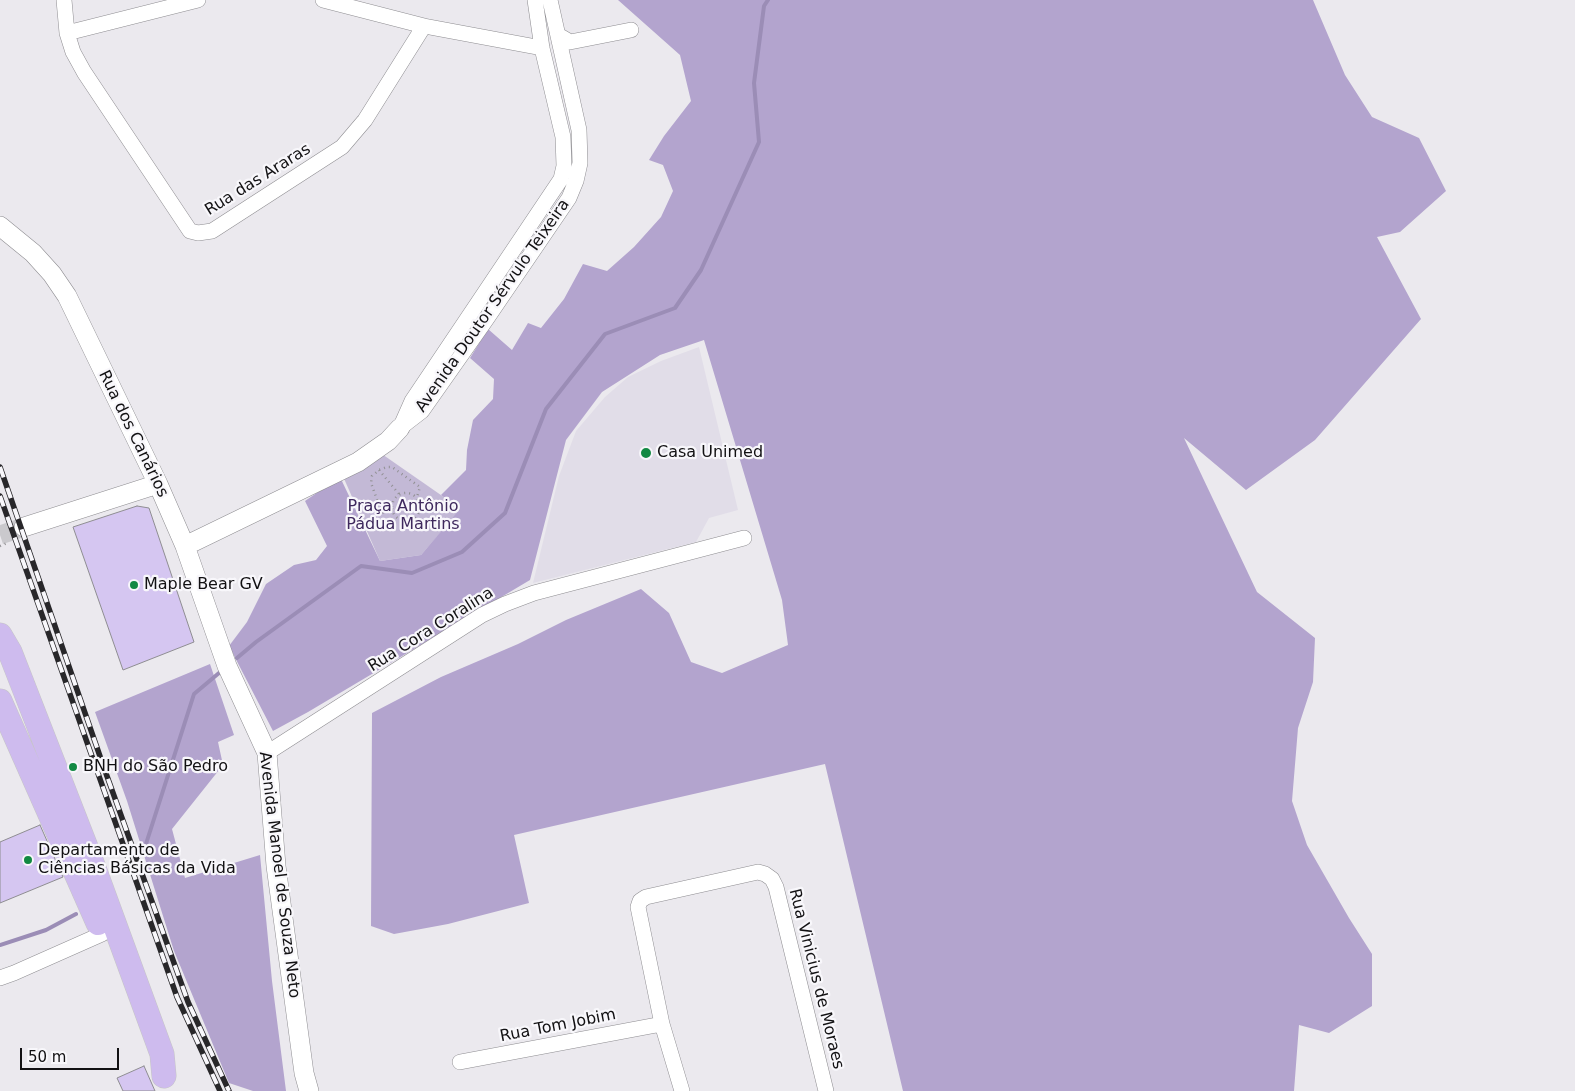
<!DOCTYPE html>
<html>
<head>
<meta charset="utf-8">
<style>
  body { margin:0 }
  #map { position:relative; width:1575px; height:1091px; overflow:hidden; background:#ebe9ee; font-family:"DejaVu Sans",sans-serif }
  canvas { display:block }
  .scale { position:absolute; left:20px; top:1048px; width:99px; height:22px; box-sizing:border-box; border:2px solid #121113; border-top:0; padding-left:6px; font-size:15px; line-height:18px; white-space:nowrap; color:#121113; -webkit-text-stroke:4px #f8f7fb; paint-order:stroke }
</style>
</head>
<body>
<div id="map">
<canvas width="1575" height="1091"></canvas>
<div class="scale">50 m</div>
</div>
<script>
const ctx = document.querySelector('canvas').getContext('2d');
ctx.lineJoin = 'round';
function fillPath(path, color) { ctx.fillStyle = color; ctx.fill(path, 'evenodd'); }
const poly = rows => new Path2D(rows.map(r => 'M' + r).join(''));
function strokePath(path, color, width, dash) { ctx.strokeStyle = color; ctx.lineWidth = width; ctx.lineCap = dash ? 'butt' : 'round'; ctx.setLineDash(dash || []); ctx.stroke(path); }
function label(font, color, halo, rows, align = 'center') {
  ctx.font = font + ' "DejaVu Sans",sans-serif'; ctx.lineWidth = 4.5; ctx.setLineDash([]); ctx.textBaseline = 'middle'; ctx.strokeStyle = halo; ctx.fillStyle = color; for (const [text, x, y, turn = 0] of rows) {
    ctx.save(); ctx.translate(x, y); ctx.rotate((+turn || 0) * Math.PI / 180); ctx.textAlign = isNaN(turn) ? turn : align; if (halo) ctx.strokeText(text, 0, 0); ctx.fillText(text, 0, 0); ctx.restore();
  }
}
const built = poly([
  [699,347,738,510,709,518,696,542,533,583,559,476,576,431,605,397,628,377,661,361]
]);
const green = poly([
  [379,452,461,509,421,555,380,561,342,474]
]);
const forest = poly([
  [618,0,1313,0,1345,75,1372,117,1419,138,1446,191,1400,232,1377,237,1421,319,1315,440,1246,490,1184,438,1257,592,1315,638,1313,682,1298,728,1292,801,1307,845,1349,918,1372,954,1372,1006,1329,1033,1299,1025,1294,1091,903,1091,825,764,514,835,529,903,448,924,394,934,371,926,372,713,441,677,518,644,566,620,641,589,669,613,691,662,722,673,788,645,782,600,704,340,660,355,602,392,566,440,530,580,308,712,273,731,229,646,247,622,266,584,294,565,316,560,327,546,305,501,340,477,380,561,421,555,460,509,441,495,466,470,467,450,473,420,493,399,494,379,470,358,488,329,512,350,528,323,541,328,564,299,583,264,607,271,634,247,661,217,673,191,663,165,649,160,664,136,691,101,680,55],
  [210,664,234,735,218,742,223,765,172,829,185,878,260,855,272,981,286,1091,253,1091,229,1083,174,951,127,801,95,712]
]);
const stream = poly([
  [237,658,256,642,361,566,412,573,462,552,505,513,546,409,605,334,675,308,701,270,759,142,754,83,764,6,768,0],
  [139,854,145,847,194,694,219,673],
  [0,945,46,930,76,914]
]);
const building = poly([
  [137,506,149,508,194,642,123,670,73,527,137,506],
  [40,825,63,877,0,903,0,842,40,825],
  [144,1066,155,1091,123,1091,117,1078,144,1066]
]);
const tertiaryTunnel = poly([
  [0,535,24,527]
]);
const path = poly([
  [379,470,399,494],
  '392 507a14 14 0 1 1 28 0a14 14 0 1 1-28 0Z',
  [393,510,382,513,371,483,372,476,379,470,387,467,392,467,420,487,417,497],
  [0,546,7,543]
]);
const minor = poly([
  [64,0,67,33,73,52,84,72,190,231,198,233,212,231,342,147,365,120,424,26],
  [323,0,424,26,542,48],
  [67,33,198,0],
  [558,35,570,42,631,30],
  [400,428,422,411,486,320,569,198,576,181,580,163,579,130,550,0],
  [400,428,412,401,561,179,564,166,563,137,542,48,535,0],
  [267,753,482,615,505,604,534,593,744,538],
  [0,978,14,973,102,934],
  [460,1062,662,1024],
  [682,1091,662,1024,638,907,640,901,646,897,758,872,765,874,772,879,776,887,826,1091]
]);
const tertiary = poly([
  [0,226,33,253,52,274,67,296,158,484,185,546,227,666,267,753,276,866,304,1073,309,1091],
  [24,527,158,484],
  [185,546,358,462,388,441,400,428]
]);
const primary = poly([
  [0,635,10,652,91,860,162,1054,164,1076],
  [0,701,98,923]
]);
const rail = poly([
  [0,467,103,765,188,1002,229,1091],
  [0,496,177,997,220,1091]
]);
const markers = [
  [646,453,6,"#128943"],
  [134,585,5,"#128943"],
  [73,767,5,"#128943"],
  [28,860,5,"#128943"]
];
const streetNames = [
  ["Rua das Araras",258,180,-32],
  ["Avenida Doutor Sérvulo Teixeira",493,306,-55],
  ["Rua dos Canários",133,434,64],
  ["Rua Cora Coralina",431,630,-32],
  ["Avenida Manoel de Souza Neto",279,875,83],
  ["Rua Vinicius de Moraes",816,979,76],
  ["Rua Tom Jobim",558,1026,-11]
];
const poiNames = [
  ["Casa Unimed",657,453],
  ["Maple Bear GV",144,585],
  ["BNH do São Pedro",83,767],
  ["Departamento de",38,851],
  ["Ciências Básicas da Vida",38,869]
];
const parkNames = [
  ["Praça Antônio",403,507],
  ["Pádua Martins",403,525]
];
fillPath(built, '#e1dde8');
fillPath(green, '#c3b9d6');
fillPath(forest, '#b3a4ce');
strokePath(stream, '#9b8db6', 4);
fillPath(building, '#d5c6f1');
strokePath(building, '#8e8d91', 1);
strokePath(tertiaryTunnel, '#cac9cd', 19, [19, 9]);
strokePath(minor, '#8e8d91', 16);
strokePath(tertiary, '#8e8d91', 20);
strokePath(primary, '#c6c6c6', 25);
strokePath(path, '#919093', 2.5, [1, 4]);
strokePath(minor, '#fff', 15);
strokePath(tertiary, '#fff', 19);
strokePath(primary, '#cebbee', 24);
strokePath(rail, '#28272a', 5.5);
strokePath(rail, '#f8f7fb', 4, [11]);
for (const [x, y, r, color] of markers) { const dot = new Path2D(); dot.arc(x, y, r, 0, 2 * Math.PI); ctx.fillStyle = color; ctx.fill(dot); strokePath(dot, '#f8f7fb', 2); }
label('16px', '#121113', '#f8f7fb', streetNames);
label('16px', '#121113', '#f8f7fb', poiNames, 'left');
label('16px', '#3e285d', '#f8f7fb', parkNames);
</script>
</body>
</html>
